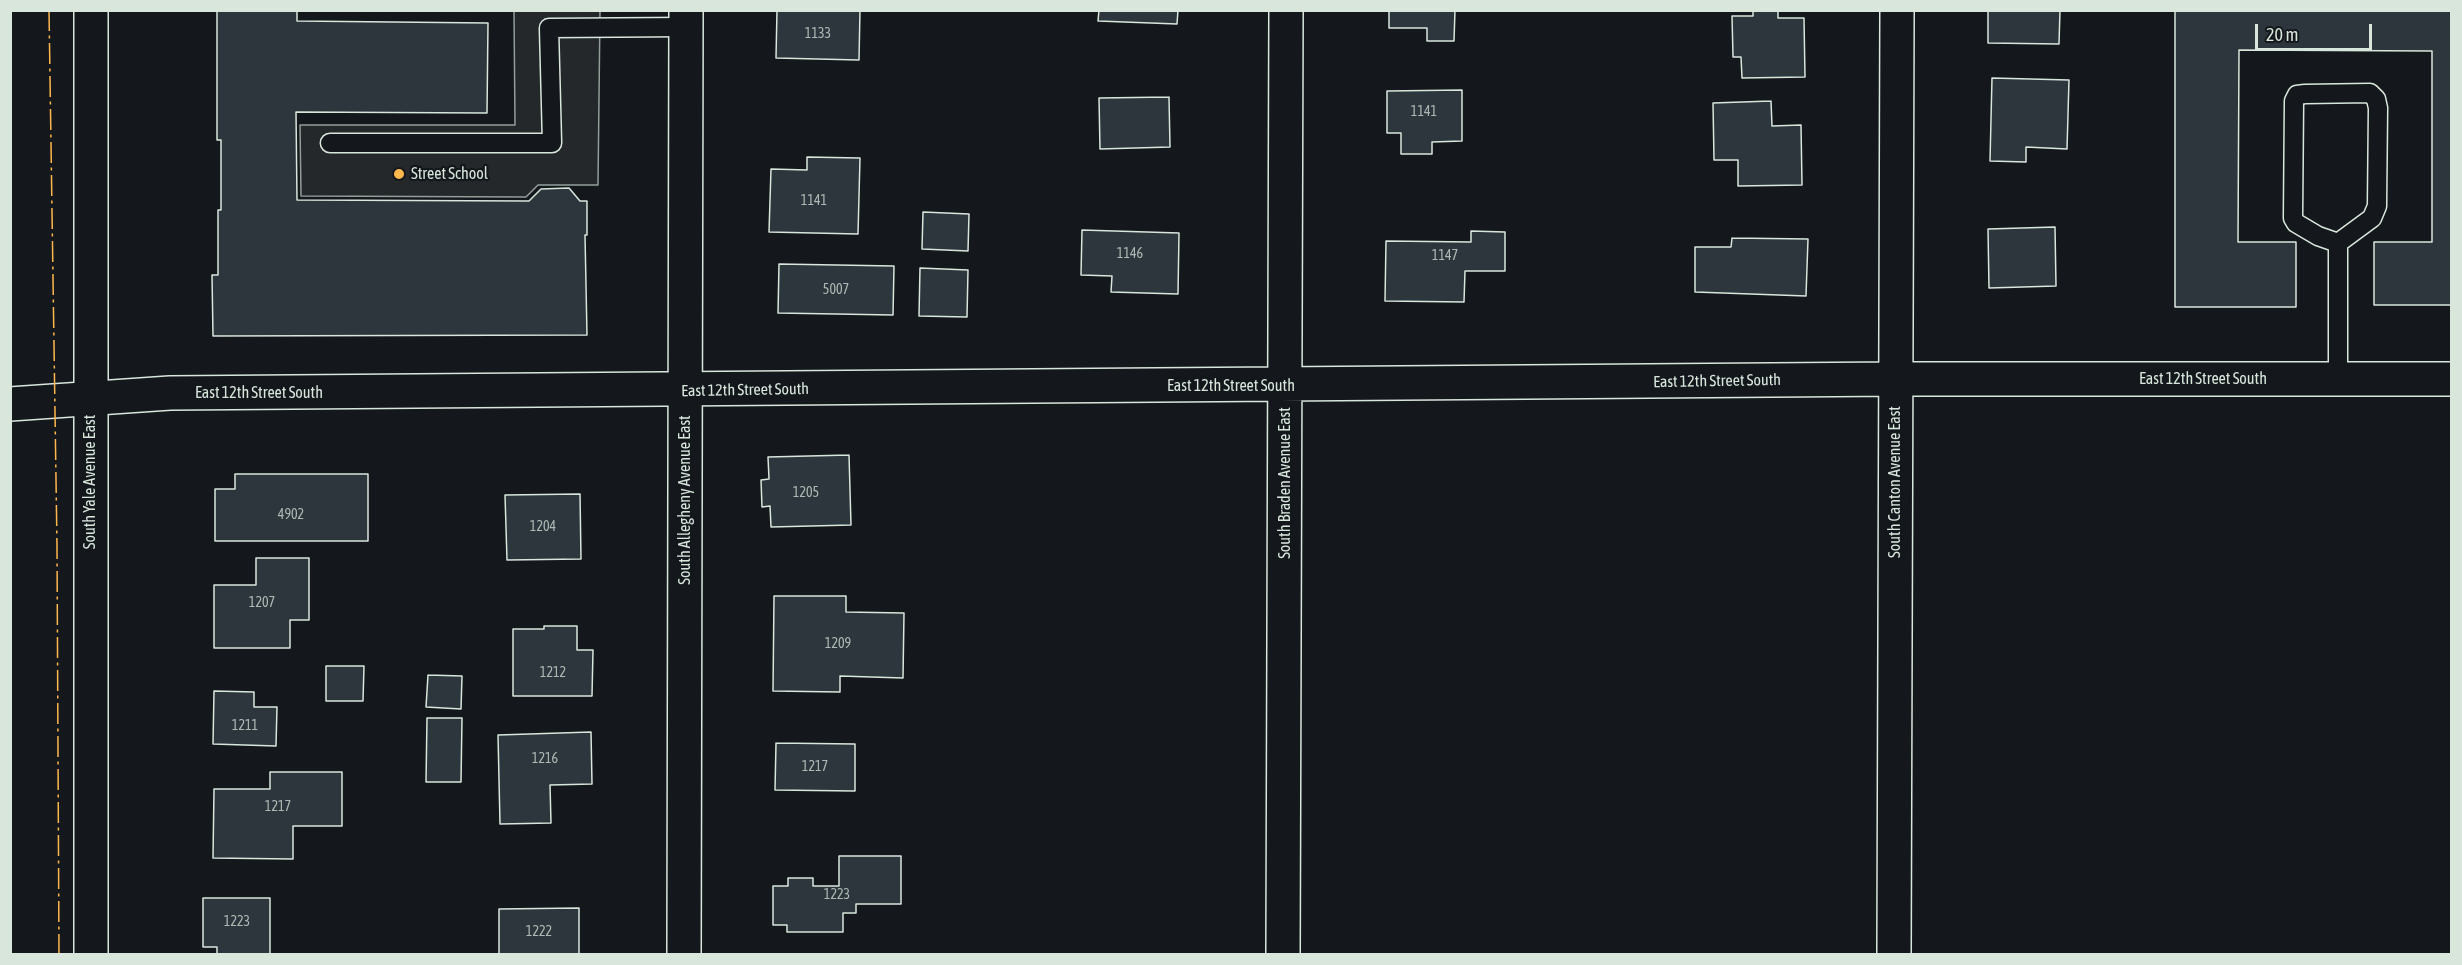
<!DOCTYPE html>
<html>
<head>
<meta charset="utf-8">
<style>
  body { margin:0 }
  #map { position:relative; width:2462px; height:965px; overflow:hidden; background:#14181c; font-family:"Asap Condensed",sans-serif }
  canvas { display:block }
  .frame { position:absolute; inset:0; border:12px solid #d8e6dc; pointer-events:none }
  .scale { position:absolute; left:2255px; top:24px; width:117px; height:27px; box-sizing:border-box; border:3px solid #d8e6dc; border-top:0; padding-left:8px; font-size:18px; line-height:21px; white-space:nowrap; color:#d8e6dc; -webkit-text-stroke:4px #14181c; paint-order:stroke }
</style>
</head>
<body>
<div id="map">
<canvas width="2462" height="965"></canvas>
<div class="frame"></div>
<div class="scale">20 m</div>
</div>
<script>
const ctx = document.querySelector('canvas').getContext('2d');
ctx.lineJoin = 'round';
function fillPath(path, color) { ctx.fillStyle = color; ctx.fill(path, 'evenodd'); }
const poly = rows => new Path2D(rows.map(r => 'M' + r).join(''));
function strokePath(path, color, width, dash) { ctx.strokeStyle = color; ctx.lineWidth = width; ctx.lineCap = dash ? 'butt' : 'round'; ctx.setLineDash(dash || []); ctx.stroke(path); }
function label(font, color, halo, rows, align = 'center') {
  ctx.font = font + ' "Asap Condensed",sans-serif'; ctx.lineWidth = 4.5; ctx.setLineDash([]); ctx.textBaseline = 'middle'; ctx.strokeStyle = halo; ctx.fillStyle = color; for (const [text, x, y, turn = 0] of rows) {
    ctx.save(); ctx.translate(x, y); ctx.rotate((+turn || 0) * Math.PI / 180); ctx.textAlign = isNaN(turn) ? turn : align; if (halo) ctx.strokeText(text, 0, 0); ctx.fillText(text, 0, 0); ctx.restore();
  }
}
const parking = poly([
  [514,11,600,11,598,185,538,185,526,197,301,196,300,125,515,125,514,11]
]);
const building = poly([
  [217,10,297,10,297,21,488,23,487,113,296,112,297,200,529,201,541,189,569,188,580,201,587,201,587,235,585,235,587,335,213,336,212,275,218,275,218,210,221,210,221,140,217,140,217,10],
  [777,10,860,10,859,60,776,58,777,10],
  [1099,10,1178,10,1177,24,1098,21,1099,10],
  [1389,10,1455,10,1454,41,1427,41,1427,28,1389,28,1389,10],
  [1753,10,1778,10,1778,18,1804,18,1805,77,1742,78,1741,57,1733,57,1732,16,1753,16,1753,10],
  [1988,10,2060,10,2059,44,1988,43,1988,10],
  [2175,10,2452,10,2452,305,2374,305,2374,242,2432,242,2432,51,2239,50,2238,242,2296,242,2296,307,2175,307,2175,10],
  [1992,78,2069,80,2067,149,2026,147,2026,162,1990,161,1992,78],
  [1462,90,1462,141,1432,142,1432,154,1401,154,1401,133,1387,133,1387,91,1462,90],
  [1169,97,1170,147,1100,149,1099,98,1169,97],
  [1771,101,1772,126,1801,125,1802,185,1738,186,1738,160,1714,160,1713,103,1771,101],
  [807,157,860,158,858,234,769,232,771,169,807,170,807,157],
  [923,212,969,214,968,251,922,249,923,212],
  [2055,227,2056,286,1989,288,1988,229,2055,227],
  [1082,230,1179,233,1178,294,1111,292,1112,276,1081,275,1082,230],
  [1471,231,1505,232,1505,271,1465,271,1464,302,1385,301,1386,241,1471,242,1471,231],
  [1732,238,1808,239,1806,296,1695,292,1695,247,1731,247,1732,238],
  [779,264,894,266,893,315,778,313,779,264],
  [920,268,968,270,967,317,919,316,920,268],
  [849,455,851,525,771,527,770,506,762,507,761,480,769,479,768,457,849,455],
  [235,474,368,474,368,541,215,541,215,489,235,489,235,474],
  [580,494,581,559,507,560,505,495,580,494],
  [256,558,309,558,309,620,290,620,290,648,214,648,214,585,256,585,256,558],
  [774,596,846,596,846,612,904,613,903,678,840,676,840,692,773,691,774,596],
  [544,626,577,626,577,650,593,650,592,696,513,696,513,629,544,629,544,626],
  [326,666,364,666,363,701,326,701,326,666],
  [428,675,462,676,461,709,426,707,428,675],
  [214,691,254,692,254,707,277,707,276,746,213,744,214,691],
  [427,718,462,718,461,782,426,782,427,718],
  [591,732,592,784,550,785,551,823,500,824,498,735,591,732],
  [776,743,855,744,855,791,775,790,776,743],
  [270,772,342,772,342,826,293,826,293,859,213,858,214,789,270,789,270,772],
  [839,856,901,856,901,904,856,904,856,913,843,913,843,932,787,932,787,925,773,925,773,886,788,886,788,878,813,878,813,886,839,886,839,856],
  [203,898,270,898,270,954,217,954,217,947,203,947,203,898],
  [579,908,579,954,499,954,499,909,579,908]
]);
const service = poly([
  [330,143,552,143,549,28,686,27],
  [2338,379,2338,243,2372,218,2377,206,2378,108,2376,99,2370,93,2305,94,2297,95,2294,101,2293,218,2296,223,2318,236,2338,243]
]);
const minor = poly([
  [10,404,170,393,1895,379,2452,379],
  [684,954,686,10],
  [1283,954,1286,10],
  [1894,954,1897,10]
]);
const secondary = poly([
  [91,954,91,10]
]);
const power = poly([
  [49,10,57,546,59,954]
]);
const markers = [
  [399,174,6,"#ffb74d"]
];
const numberNames = [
  ["1133",818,34],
  ["1141",1424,112],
  ["1141",814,201],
  ["1146",1130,254],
  ["1147",1445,256],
  ["5007",836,290],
  ["1205",806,493],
  ["4902",291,515],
  ["1204",543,527],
  ["1207",262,603],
  ["1209",838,644],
  ["1212",553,673],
  ["1211",245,726],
  ["1216",545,759],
  ["1217",815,767],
  ["1217",278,807],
  ["1223",837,895],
  ["1223",237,922],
  ["1222",539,932]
];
const poiNames = [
  ["Street School",411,174]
];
const streetNames = [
  ["East 12th Street South",2203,379],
  ["East 12th Street South",1717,381,-1],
  ["East 12th Street South",1231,386],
  ["East 12th Street South",745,390,-1],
  ["East 12th Street South",259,393],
  ["South Yale Avenue East",90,482,-90],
  ["South Canton Avenue East",1895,482,-90],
  ["South Braden Avenue East",1285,483,-90],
  ["South Allegheny Avenue East",685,500,-90]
];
fillPath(parking, '#24282b');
strokePath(parking, '#939e99', 1.5);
fillPath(building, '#2c363c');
strokePath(building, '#d8e6dc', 1.5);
strokePath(service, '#d8e6dc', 21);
strokePath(minor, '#d8e6dc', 36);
strokePath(secondary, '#d8e6dc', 36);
strokePath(service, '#14181c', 18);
strokePath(minor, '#14181c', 33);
strokePath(secondary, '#14181c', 33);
strokePath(power, '#ffb74d', 1.5, [21, 4.5, 3, 4.5]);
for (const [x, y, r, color] of markers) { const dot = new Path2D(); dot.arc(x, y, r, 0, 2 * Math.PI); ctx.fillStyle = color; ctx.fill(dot); strokePath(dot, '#14181c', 2); }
label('14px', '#adbab4', null, numberNames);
label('16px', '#d8e6dc', '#14181c', poiNames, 'left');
label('16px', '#d8e6dc', '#14181c', streetNames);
</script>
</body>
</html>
